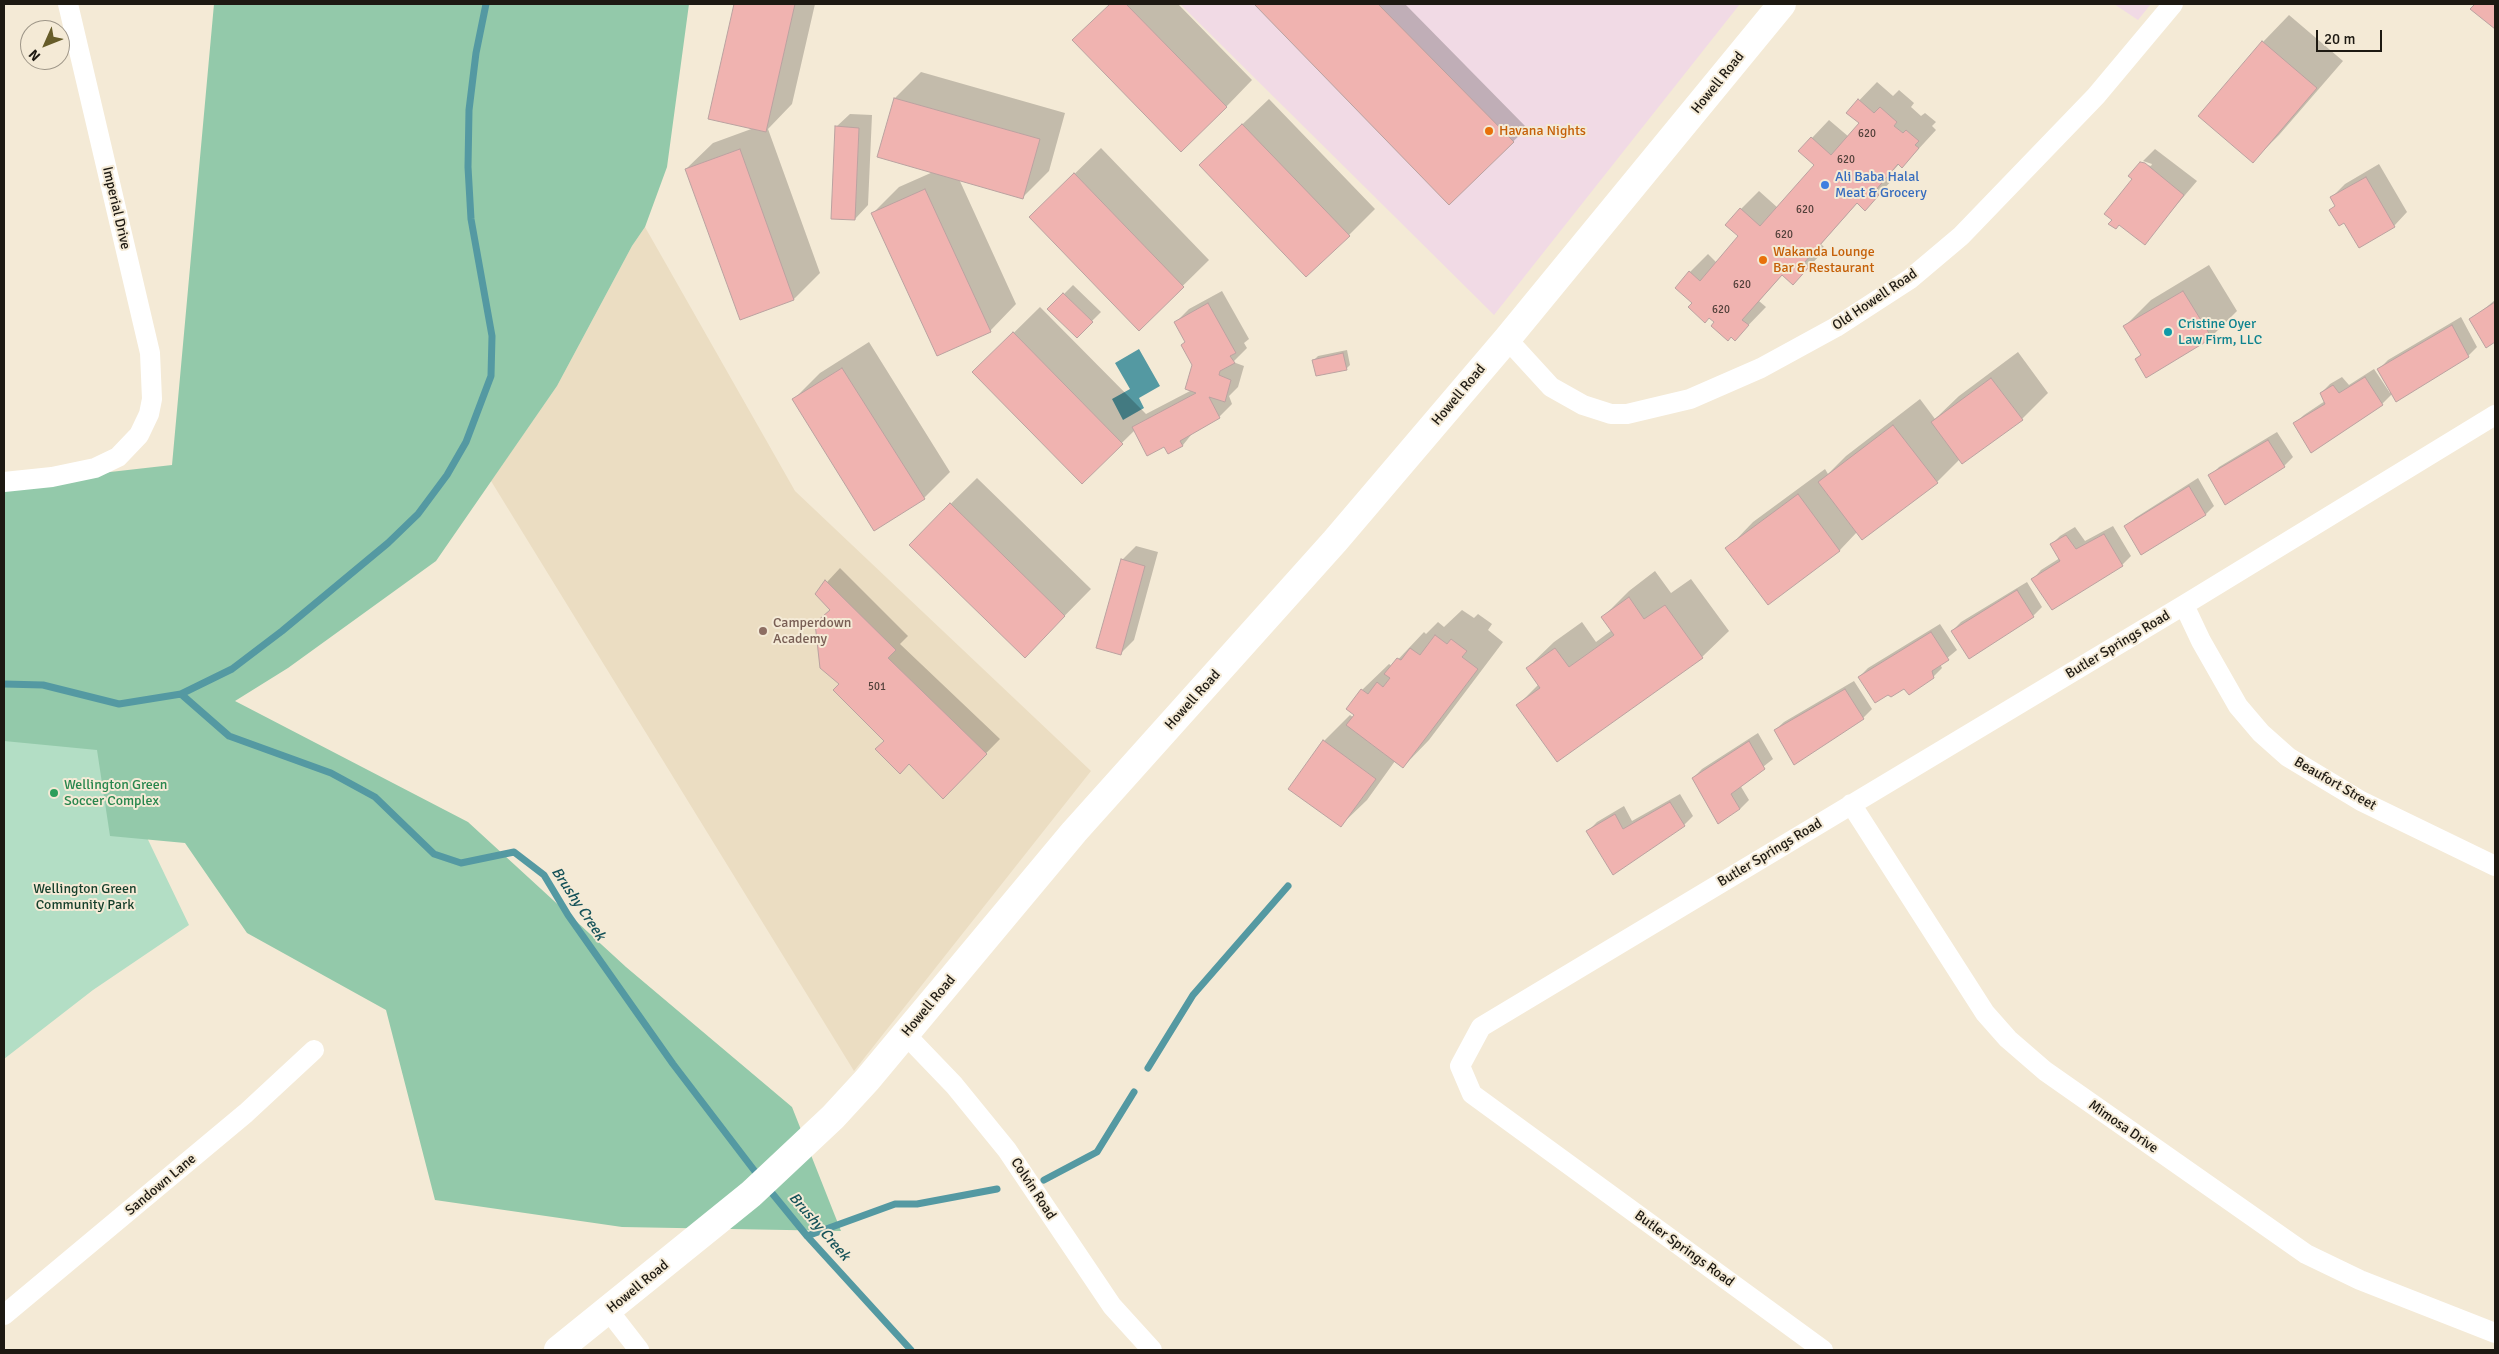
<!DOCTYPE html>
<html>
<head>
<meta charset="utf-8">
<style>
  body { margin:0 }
  #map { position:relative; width:2499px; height:1354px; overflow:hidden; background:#f4ead6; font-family:Signika,sans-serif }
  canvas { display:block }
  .frame { position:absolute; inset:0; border:5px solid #1d1912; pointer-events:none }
  .north { position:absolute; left:20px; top:20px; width:50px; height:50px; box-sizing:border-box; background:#f4ead6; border:1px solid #9e9688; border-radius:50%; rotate:226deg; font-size:14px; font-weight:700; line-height:20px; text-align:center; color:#1d1912 }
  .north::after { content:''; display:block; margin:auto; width:18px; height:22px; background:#665c29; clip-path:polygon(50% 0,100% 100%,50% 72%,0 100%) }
  .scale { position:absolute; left:2316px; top:30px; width:66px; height:22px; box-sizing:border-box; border:2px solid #1d1912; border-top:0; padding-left:6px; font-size:15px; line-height:18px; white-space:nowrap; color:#1d1912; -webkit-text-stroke:4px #f4ead6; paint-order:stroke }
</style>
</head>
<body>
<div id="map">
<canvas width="2499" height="1354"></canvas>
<div class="frame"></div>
<div class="north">N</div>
<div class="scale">20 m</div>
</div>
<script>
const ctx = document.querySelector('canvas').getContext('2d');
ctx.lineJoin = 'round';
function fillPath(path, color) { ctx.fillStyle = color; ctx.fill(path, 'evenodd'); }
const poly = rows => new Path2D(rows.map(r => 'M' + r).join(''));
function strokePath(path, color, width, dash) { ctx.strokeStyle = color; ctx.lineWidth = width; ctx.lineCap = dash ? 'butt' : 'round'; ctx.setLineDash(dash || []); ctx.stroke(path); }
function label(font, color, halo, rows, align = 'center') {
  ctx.font = font + ' Signika,sans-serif'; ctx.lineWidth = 4; ctx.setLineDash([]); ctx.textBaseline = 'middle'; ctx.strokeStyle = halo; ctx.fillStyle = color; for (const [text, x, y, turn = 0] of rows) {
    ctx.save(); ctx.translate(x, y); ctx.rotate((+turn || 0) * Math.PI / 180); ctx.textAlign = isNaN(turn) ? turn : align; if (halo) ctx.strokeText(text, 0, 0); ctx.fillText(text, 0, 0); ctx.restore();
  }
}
const commercial = poly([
  [1180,4,1740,4,1494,315],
  [2114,4,2151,4,2138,20]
]);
const built = poly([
  [645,227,795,491,1091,771,854,1071,491,481,557,386,632,246]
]);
const green = poly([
  [4,684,78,694,189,925,93,990,4,1059]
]);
const forest = poly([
  [214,4,689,4,667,167,645,227,632,246,557,386,436,561,288,668,235,701,468,822,626,967,792,1107,841,1231,622,1227,435,1200,386,1010,247,933,185,843,110,836,97,750,4,741,4,484,172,465]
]);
const water = poly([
  [1139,349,1160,386,1139,398,1144,408,1123,420,1112,399,1130,389,1115,363]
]);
const shadow = poly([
  [735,4,815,4,792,104,768,129,820,273,794,299,686,169,713,143,754,128,709,118],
  [1111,4,1178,4,1252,80,1226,107,1074,40],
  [1255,4,1405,4,1527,128,1449,204],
  [2289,15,2343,61,2279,135,2253,161,2200,115,2263,42],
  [921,72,1065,113,1049,171,1023,197,959,179,1016,304,990,331,873,213,899,187,933,172,895,98],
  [1877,82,1893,96,1899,90,1914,103,1911,107,1921,116,1925,113,1936,122,1932,126,1936,130,1902,167,1899,164,1892,172,1896,176,1865,209,1858,202,1821,244,1826,249,1793,283,1783,274,1759,301,1766,307,1735,339,1694,303,1690,272,1708,254,1717,263,1740,236,1741,209,1759,191,1778,208,1815,165,1812,138,1829,120,1849,137,1861,123,1848,112],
  [1269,99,1375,209,1349,235,1227,139],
  [850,114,872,115,868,205,855,219,836,127],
  [1101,148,1209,260,1139,329,1057,191],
  [2155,149,2197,181,2144,243,2134,179,2143,164,2151,166,2152,164,2143,161],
  [2379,164,2407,212,2394,226,2345,221,2331,210,2336,205,2332,197,2345,184],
  [2209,265,2237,311,2211,337,2137,359,2142,354,2125,326,2151,300],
  [1073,285,1101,312,1077,336,1049,309],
  [1222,291,1249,339,1244,343,1247,348,1233,362,1244,366,1238,387,1229,396,1232,404,1219,417,1195,430,1183,445,1168,453,1165,446,1135,430,1082,482,974,372,1040,307,1146,414,1192,390,1194,365,1186,341,1176,322,1189,309],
  [2495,300,2495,341,2486,346,2471,320],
  [2461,317,2477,347,2468,356,2392,394,2382,404,2311,451,2295,423,2304,415,2325,401,2321,393,2330,384,2342,377,2349,385,2374,369,2390,393,2392,392,2379,369,2388,360],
  [869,342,950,472,924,498,794,399,820,373],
  [1347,350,1350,365,1346,369,1314,360,1318,356],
  [2018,352,2048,393,2022,419,1960,459,1937,482,1857,532,1840,550,1768,604,1727,549,1753,522,1825,469,1828,474,1846,456,1920,399,1935,419,1959,396],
  [2277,432,2293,457,2284,466,2210,476,2219,467],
  [977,478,1091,589,1025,656,910,544],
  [2198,478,2214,506,2206,514,2126,527,2135,518],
  [2113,526,2131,556,2122,565,2052,609,2033,579,2041,570,2060,558,2052,544,2060,536,2075,527,2085,541],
  [1136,546,1158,552,1134,640,1120,654,1122,560],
  [840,568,908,636,900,644,1000,739,943,797,886,741,841,683,816,624,831,609,816,594],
  [1655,571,1671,593,1691,579,1729,631,1702,657,1518,705,1539,684,1527,668,1554,642,1582,622,1596,642,1612,630,1603,617,1629,591],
  [2027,582,2042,607,2033,616,1969,657,1952,631,1961,622],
  [1462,610,1474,618,1478,614,1492,624,1488,630,1503,642,1429,740,1403,767,1395,761,1367,800,1340,826,1324,741,1350,715,1354,718,1356,715,1348,709,1362,690,1389,664,1392,666,1424,632,1426,634,1438,622,1444,627],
  [1940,624,1957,650,1940,664,1942,668,1933,677,1904,687,1859,677,1868,668],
  [1854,681,1872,709,1863,718,1775,730,1784,722],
  [1758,733,1773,759,1740,785,1749,800,1740,809,1693,778,1702,769],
  [1680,794,1693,816,1684,825,1588,831,1597,822,1624,806,1632,821]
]);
const stream = poly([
  [4,684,43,685,119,704,181,694,232,669,282,631,388,543,418,514,447,475,466,442,491,376,492,336,471,219,468,167,469,110,476,53,486,4],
  [181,694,229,736,331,773,375,797,434,854,461,863,514,852,544,875,568,915,673,1064,760,1178],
  [1148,1068,1193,995,1288,886],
  [1044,1180,1097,1152,1134,1092],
  [767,1187,807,1236,911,1350],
  [807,1236,895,1204,917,1204,997,1189]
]);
const building = poly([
  [734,4,795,4,766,132,708,119,734,4],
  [1110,4,1126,4,1227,107,1181,152,1072,40,1110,4],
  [1254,4,1378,4,1514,142,1449,205,1254,4],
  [2475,4,2495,4,2495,29,2470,9,2475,4],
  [2262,41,2317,88,2253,163,2198,116,2262,41],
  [894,98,1040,139,1023,199,877,157,894,98],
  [1858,99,1874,113,1880,107,1897,122,1894,126,1903,133,1906,130,1919,141,1915,145,1919,148,1902,168,1898,164,1875,191,1879,195,1865,211,1857,203,1804,263,1809,267,1793,285,1782,275,1742,320,1749,325,1735,341,1731,337,1728,341,1711,326,1714,322,1709,318,1705,323,1688,307,1692,303,1675,288,1689,271,1700,281,1738,236,1725,225,1740,208,1760,226,1814,165,1798,151,1811,137,1831,155,1859,123,1846,113,1858,99],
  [1242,124,1350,236,1306,277,1199,165,1242,124],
  [835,126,859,128,855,220,831,219,835,126],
  [740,149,794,300,740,320,685,169,740,149],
  [2140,162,2145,163,2184,195,2145,245,2119,225,2116,229,2108,224,2112,220,2104,214,2132,179,2128,176,2140,162],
  [1074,173,1184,287,1139,331,1029,217,1074,173],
  [2366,177,2395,227,2359,248,2344,223,2339,226,2329,210,2335,206,2330,197,2366,177],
  [925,189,991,332,937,356,871,213,925,189],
  [2183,291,2212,338,2146,378,2135,359,2141,355,2123,326,2183,291],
  [1063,293,1093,322,1077,338,1047,309,1063,293],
  [2495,302,2495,342,2486,348,2469,319,2495,302],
  [1208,303,1236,353,1230,356,1235,363,1220,371,1219,375,1231,380,1225,402,1209,397,1220,418,1180,441,1183,446,1168,454,1164,447,1147,456,1132,427,1196,393,1185,389,1192,365,1181,345,1185,342,1174,322,1208,303],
  [2452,325,2469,357,2396,402,2377,369,2452,325],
  [1013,332,1123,444,1082,484,972,372,1013,332],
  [1343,353,1347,370,1316,376,1312,360,1343,353],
  [842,368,925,499,874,531,792,399,842,368],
  [2365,377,2383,405,2311,453,2293,423,2325,404,2320,393,2333,385,2339,393,2365,377],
  [1991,378,2023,420,1962,464,1931,422,1991,378],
  [1893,425,1938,483,1862,540,1818,482,1893,425],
  [2268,440,2285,467,2225,505,2208,475,2268,440],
  [2189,486,2206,515,2141,555,2124,526,2189,486],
  [1798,494,1840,551,1768,605,1725,548,1798,494],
  [950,503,1065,616,1025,658,909,545,950,503],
  [2104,534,2123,566,2052,610,2031,579,2060,561,2050,544,2066,535,2076,549,2104,534],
  [1121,559,1145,566,1121,655,1096,648,1121,559],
  [825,580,896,650,888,658,987,754,943,799,909,764,900,774,875,749,884,741,833,690,839,684,820,668,815,623,830,610,815,594,825,580],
  [2017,590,2034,617,1969,659,1951,631,2017,590],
  [1629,597,1644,619,1665,605,1703,658,1557,762,1516,705,1540,688,1526,668,1555,648,1569,667,1614,635,1601,617,1629,597],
  [1931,632,1949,660,1932,671,1934,678,1909,695,1904,689,1891,697,1888,695,1875,703,1858,677,1931,632],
  [1435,635,1447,644,1451,639,1467,651,1462,657,1478,669,1403,768,1346,725,1354,715,1346,709,1361,689,1368,694,1377,682,1383,687,1390,678,1384,674,1397,658,1401,660,1410,648,1420,655,1435,635],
  [1845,689,1864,719,1794,765,1774,730,1845,689],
  [1323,740,1376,779,1341,827,1288,789,1323,740],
  [1749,741,1765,769,1731,794,1740,809,1718,824,1692,778,1749,741],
  [1670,802,1685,826,1613,875,1586,831,1615,814,1623,829,1670,802]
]);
const minor = poly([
  [1507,339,1551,387,1583,405,1611,414,1627,414,1690,399,1761,368,1836,327,1910,279,1961,236,2096,96,2173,4],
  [4,482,52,477,95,468,118,457,139,435,149,414,152,399,150,353,68,4],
  [2184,605,2201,641,2238,706,2261,733,2288,757,2361,801,2495,866],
  [1851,804,1985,1013,2008,1039,2045,1071,2306,1254,2360,1280,2495,1333],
  [905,1034,954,1085,1007,1150,1112,1306,1152,1350],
  [608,1310,639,1350],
  [4,1315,246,1113,314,1050],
  [1823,1350,1472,1094,1460,1066,1481,1027,2184,605,2495,415]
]);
const secondary = poly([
  [558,1350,751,1194,833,1117,867,1080,1074,832,1335,541,1507,339,1782,4]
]);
const markers = [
  [1489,131,5,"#e8710a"],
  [1825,185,5,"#3f7fe0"],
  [1763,260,5,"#e8710a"],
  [2168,332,5,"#0f9aa8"],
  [763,631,5,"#8d6e63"],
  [54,793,5,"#2e9e5b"]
];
const numberNames = [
  ["620",1867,134],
  ["620",1846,160],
  ["620",1805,210],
  ["620",1784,235],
  ["620",1742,285],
  ["620",1721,310],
  ["501",877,687]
];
const streetNames = [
  ["Howell Road",1718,83,-51],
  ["Imperial Drive",116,208,77],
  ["Old Howell Road",1875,300,-34],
  ["Howell Road",1459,395,-50],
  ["Butler Springs Road",2118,645,-31],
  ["Howell Road",1193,700,-48],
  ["Beaufort Street",2335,784,30],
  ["Butler Springs Road",1770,853,-31],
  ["Howell Road",929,1006,-50],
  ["Mimosa Drive",2123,1127,35],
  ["Sandown Lane",161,1185,-40],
  ["Colvin Road",1033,1189,57],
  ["Butler Springs Road",1684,1249,36],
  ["Howell Road",638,1287,-39]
];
const foodNames = [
  ["Havana Nights",1499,131],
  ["Wakanda Lounge",1773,252],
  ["Bar & Restaurant",1773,268]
];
const shopNames = [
  ["Ali Baba Halal",1835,177],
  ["Meat & Grocery",1835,193]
];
const cultureNames = [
  ["Cristine Oyer",2178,324],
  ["Law Firm, LLC",2178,340]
];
const educationNames = [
  ["Camperdown",773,623],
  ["Academy",773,639]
];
const leisureNames = [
  ["Wellington Green",64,785],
  ["Soccer Complex",64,801]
];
const parkNames = [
  ["Wellington Green",85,889],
  ["Community Park",85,905]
];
const waterNames = [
  ["Brushy Creek",578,904,56],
  ["Brushy Creek",819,1227,49]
];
fillPath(commercial, '#f1dae5');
fillPath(built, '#ebddc2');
fillPath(green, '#b3dec5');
fillPath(forest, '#93c9aa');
fillPath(water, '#5499a2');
fillPath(shadow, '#0003');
strokePath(stream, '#5499a2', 7);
fillPath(building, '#f0b3b0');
strokePath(building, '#baa2a0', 1);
strokePath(minor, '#fff', 20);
strokePath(secondary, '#fff', 28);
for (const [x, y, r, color] of markers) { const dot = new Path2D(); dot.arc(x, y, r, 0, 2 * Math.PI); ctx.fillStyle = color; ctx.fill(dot); strokePath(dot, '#f4ead6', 2); }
label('11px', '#52403a', null, numberNames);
label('14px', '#1d1912', '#f4ead6', streetNames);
label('14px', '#c56008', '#f4ead6', foodNames, 'left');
label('14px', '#366cbe', '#f4ead6', shopNames, 'left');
label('14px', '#0d838f', '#f4ead6', cultureNames, 'left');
label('14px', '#785e54', '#f4ead6', educationNames, 'left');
label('14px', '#27864d', '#f4ead6', leisureNames, 'left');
label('14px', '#143f2b', '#f4ead6', parkNames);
label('italic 15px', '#155259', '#f4ead6', waterNames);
</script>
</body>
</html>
